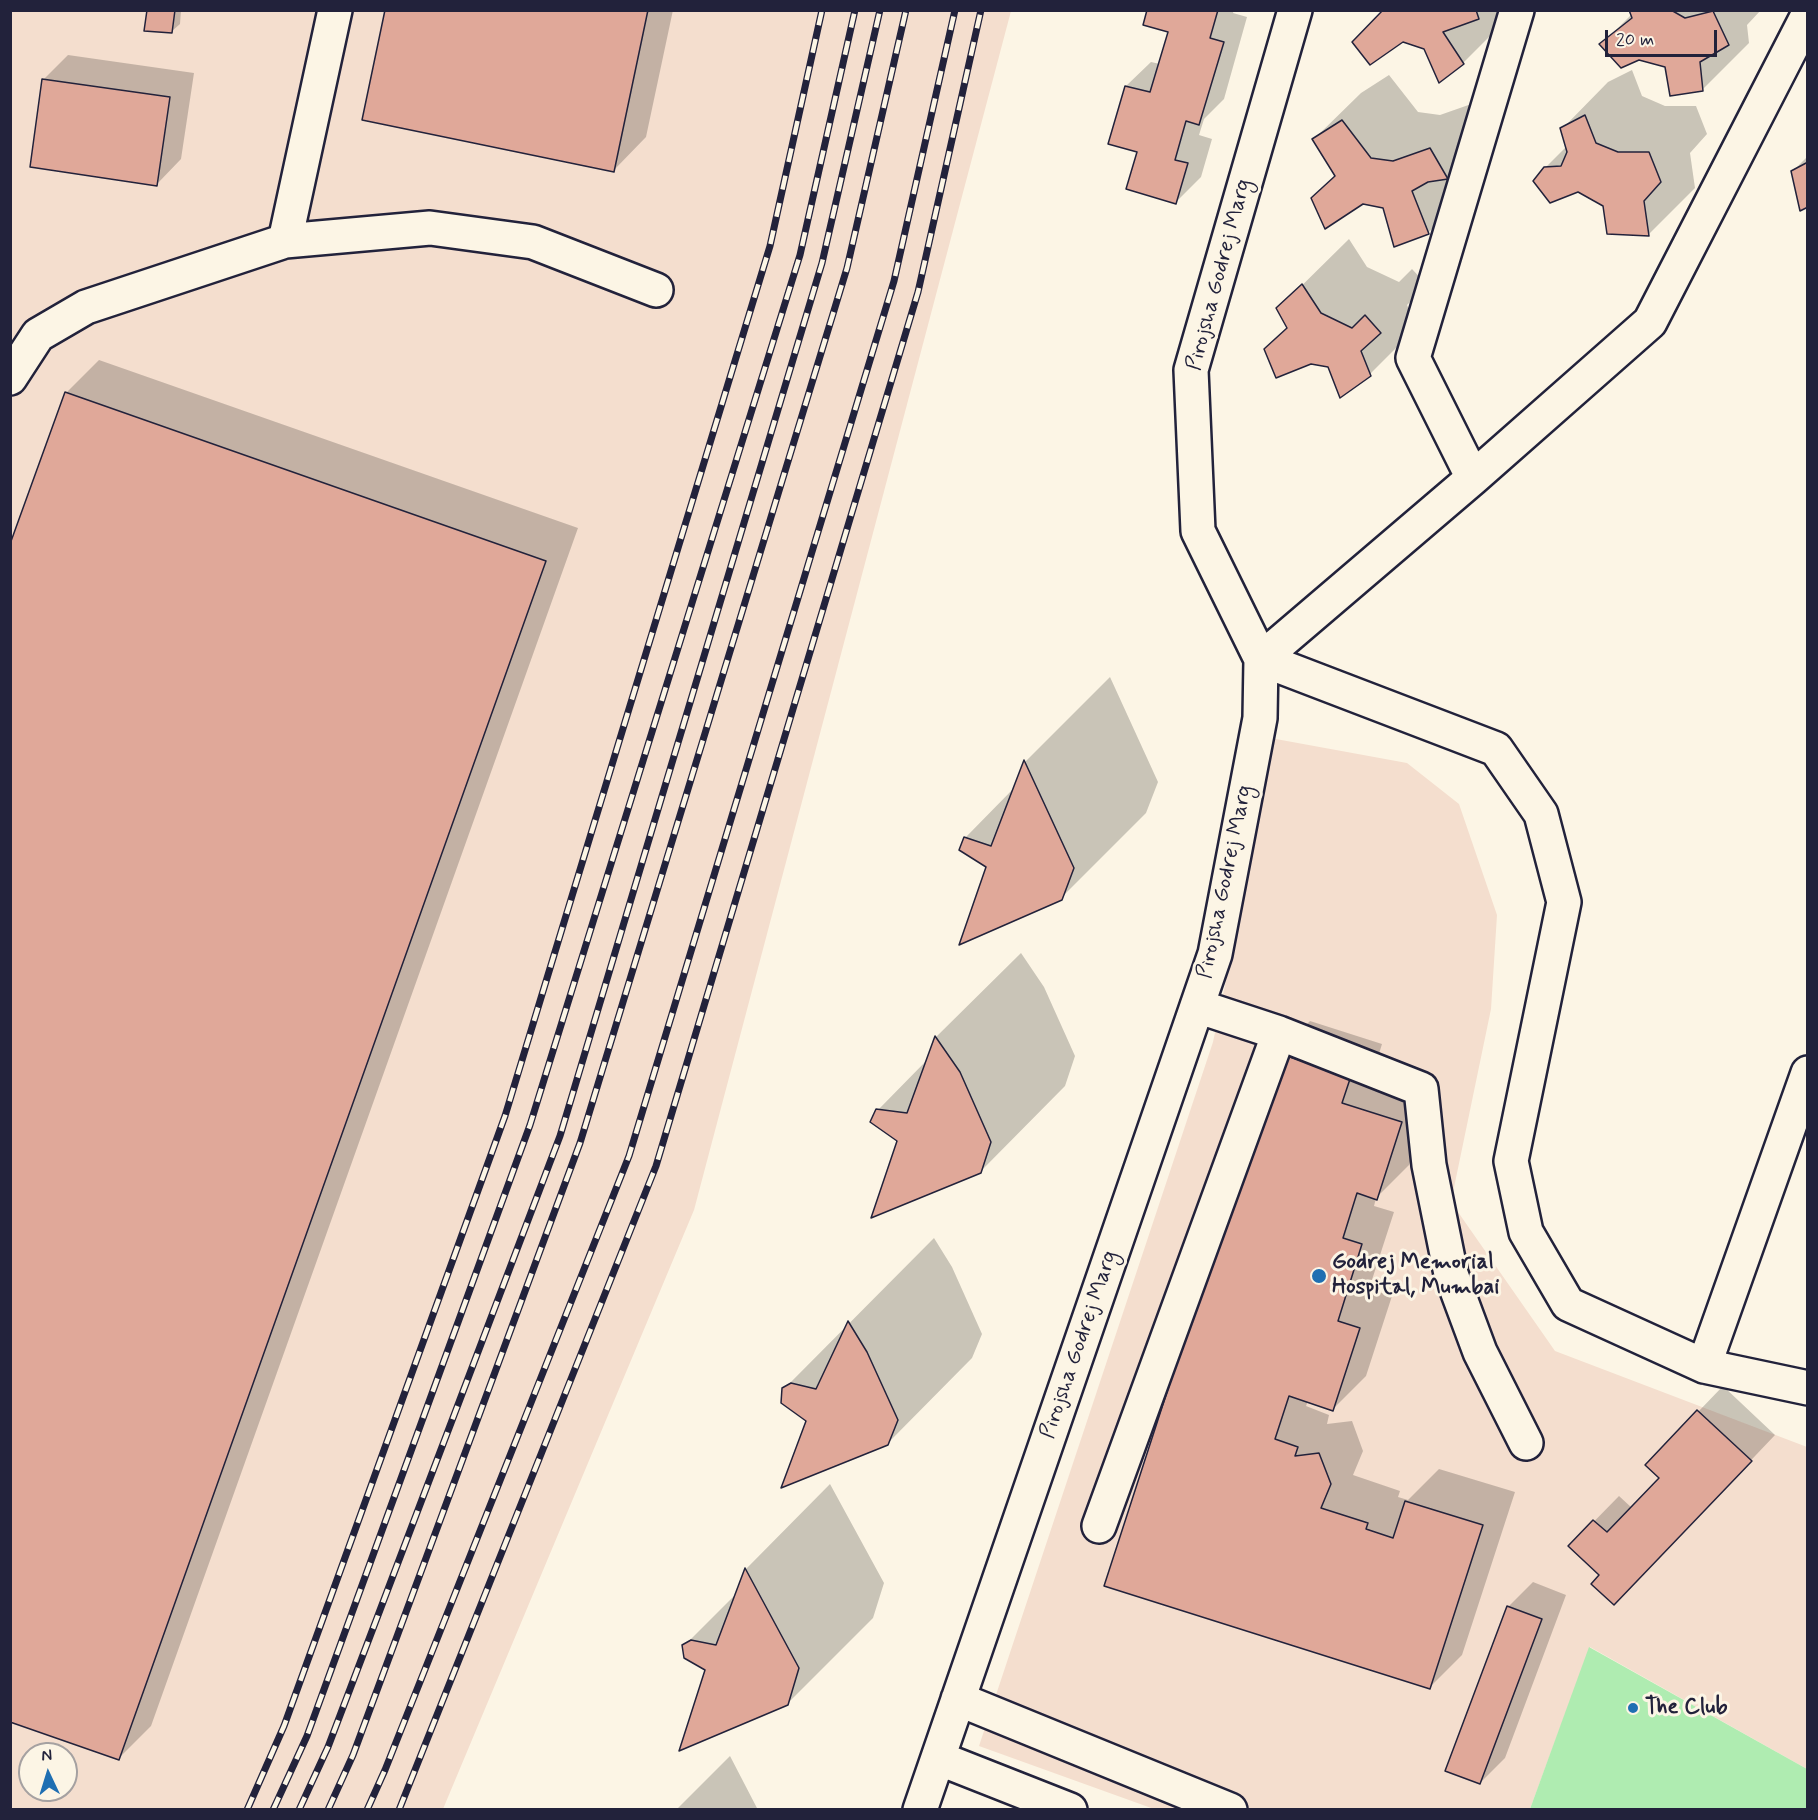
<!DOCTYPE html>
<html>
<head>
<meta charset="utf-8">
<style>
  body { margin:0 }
  #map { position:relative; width:1818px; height:1820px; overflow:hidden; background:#fcf5e5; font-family:Mynerve,sans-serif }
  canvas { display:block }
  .frame { position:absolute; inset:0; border:12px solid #22223b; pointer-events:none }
  .north { position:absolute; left:18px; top:1742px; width:60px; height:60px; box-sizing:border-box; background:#fcf5e5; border:2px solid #a5a1a1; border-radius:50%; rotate:356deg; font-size:16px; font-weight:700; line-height:24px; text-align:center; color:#22223b }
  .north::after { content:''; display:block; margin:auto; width:21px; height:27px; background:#1f6fb2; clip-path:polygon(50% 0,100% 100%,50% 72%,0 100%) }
  .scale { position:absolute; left:1605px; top:30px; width:112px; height:27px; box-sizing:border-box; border:3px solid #22223b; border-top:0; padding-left:8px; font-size:18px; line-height:21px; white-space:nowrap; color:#22223b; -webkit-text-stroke:4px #fcf5e5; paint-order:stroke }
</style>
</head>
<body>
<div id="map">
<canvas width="1818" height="1820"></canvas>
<div class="frame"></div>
<div class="north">N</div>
<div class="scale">20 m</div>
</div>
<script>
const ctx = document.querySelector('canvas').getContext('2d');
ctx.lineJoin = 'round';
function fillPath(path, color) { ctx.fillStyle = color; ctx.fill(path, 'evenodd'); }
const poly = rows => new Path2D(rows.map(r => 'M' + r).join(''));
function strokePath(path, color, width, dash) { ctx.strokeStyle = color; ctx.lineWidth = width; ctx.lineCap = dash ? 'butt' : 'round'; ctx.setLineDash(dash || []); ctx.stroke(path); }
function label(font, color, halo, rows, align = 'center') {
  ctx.font = font + ' Mynerve,sans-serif'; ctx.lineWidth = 6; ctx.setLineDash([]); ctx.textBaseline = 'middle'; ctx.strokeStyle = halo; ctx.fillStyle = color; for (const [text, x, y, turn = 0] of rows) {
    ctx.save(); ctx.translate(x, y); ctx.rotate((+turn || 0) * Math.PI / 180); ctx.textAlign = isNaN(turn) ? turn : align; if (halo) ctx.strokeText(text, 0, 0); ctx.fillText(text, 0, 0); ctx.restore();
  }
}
const built = poly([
  [10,11,1011,11,694,1210,443,1809,11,1809],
  [30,1754,66,1754,66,1790,30,1790],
  [1254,735,1407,763,1459,804,1497,915,1491,1009,1451,1202,1555,1351,1807,1447,1807,1769,1590,1647,1530,1809,1154,1809,979,1746,1213,1042,1251,862]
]);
const green = poly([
  [1589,1647,1807,1769,1807,1809,1530,1809]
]);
const shadow = poly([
  [148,10,181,10,180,24,172,31],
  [387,10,673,10,646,137,614,170],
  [1148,10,1234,10,1233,13,1247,17,1224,99,1204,119,1199,135,1212,139,1201,177,1176,202,1139,151,1126,86,1151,62,1160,64,1170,31],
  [1384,10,1505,10,1509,17,1463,63,1425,48],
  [1630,10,1761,10,1747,25,1749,43,1702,90,1667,66,1602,44,1632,14],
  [68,55,194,73,181,159,157,184,44,79],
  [1632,70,1642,96,1665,106,1696,106,1707,134,1690,153,1695,188,1648,235,1545,168,1567,146,1562,129,1608,82],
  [1389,75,1418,112,1440,115,1477,102,1474,187,1428,233,1336,175,1314,139,1361,93],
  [1808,156,1808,206,1792,172],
  [1349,239,1367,267,1399,282,1412,269,1427,285,1407,305,1416,328,1370,374,1329,366,1288,327,1278,309],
  [99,360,578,528,151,1726,119,1758,66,393],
  [1110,677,1158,782,1146,813,1061,898,988,866,965,838,1015,787,1026,761],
  [1021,953,1044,987,1075,1056,1065,1086,980,1172,878,1110,928,1059,936,1037],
  [1310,1021,1382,1044,1374,1070,1433,1090,1409,1165,1376,1198,1374,1206,1394,1212,1369,1289,1392,1296,1366,1376,1333,1409,1308,1401,1306,1406,1329,1415,1327,1424,1352,1421,1363,1451,1353,1475,1400,1491,1398,1497,1408,1500,1439,1469,1515,1492,1462,1655,1429,1688,1106,1585,1278,1054],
  [934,1238,952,1267,982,1334,972,1358,887,1444,808,1420,784,1389],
  [1723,1386,1775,1435,1639,1578,1601,1575,1570,1546,1619,1496,1632,1508,1661,1478,1647,1465],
  [830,1484,884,1583,873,1618,787,1704,684,1646,737,1593,746,1569],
  [1533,1582,1566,1595,1505,1758,1480,1783,1508,1607],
  [730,1756,758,1810,676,1810]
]);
const building = poly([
  [147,10,175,10,172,33,144,31,147,10],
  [385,10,648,10,614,172,362,120,385,10],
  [1147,10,1218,10,1210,38,1224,42,1199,125,1186,121,1175,160,1188,163,1176,204,1126,189,1137,152,1108,144,1125,86,1150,92,1168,32,1143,25,1147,10],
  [1383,10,1476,10,1479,19,1443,32,1464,64,1439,83,1424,49,1403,42,1370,65,1352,42,1383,10],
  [1629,10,1671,10,1685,18,1713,11,1729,45,1700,62,1703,91,1670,96,1665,67,1639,60,1621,68,1599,44,1632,18,1629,10],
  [42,79,170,97,157,186,30,167,42,79],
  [1585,115,1596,143,1618,152,1649,152,1661,182,1644,201,1649,236,1607,234,1603,206,1578,192,1550,203,1533,181,1544,167,1561,166,1567,152,1560,128,1585,115],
  [1342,120,1371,158,1393,161,1430,148,1448,179,1428,182,1412,191,1429,234,1394,247,1383,208,1363,204,1325,229,1311,198,1335,176,1312,139,1342,120],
  [1808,162,1808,207,1800,211,1791,171,1808,162],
  [1302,284,1321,313,1352,328,1365,315,1381,333,1361,351,1371,376,1340,398,1328,367,1311,364,1276,378,1264,349,1287,328,1276,308,1302,284],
  [65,392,546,561,119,1760,10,1722,10,544,65,392],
  [1024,760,1074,868,1062,900,959,945,986,867,959,850,964,837,991,846,1024,760],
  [935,1036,960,1072,991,1142,981,1173,871,1218,897,1141,870,1122,876,1109,907,1113,935,1036],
  [1277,1053,1351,1076,1342,1103,1402,1122,1377,1200,1357,1193,1343,1238,1362,1244,1338,1321,1360,1328,1333,1411,1289,1396,1275,1439,1298,1447,1295,1456,1319,1453,1331,1484,1321,1508,1368,1523,1366,1529,1393,1538,1405,1501,1483,1525,1430,1689,1104,1586,1277,1053],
  [848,1321,867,1352,898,1420,888,1445,781,1488,806,1421,781,1403,782,1388,791,1383,816,1389,848,1321],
  [1697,1410,1752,1461,1614,1605,1591,1584,1599,1575,1568,1546,1593,1520,1607,1532,1659,1478,1645,1465,1697,1410],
  [745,1568,799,1668,788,1705,679,1751,705,1670,684,1658,682,1645,691,1640,716,1645,745,1568],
  [1507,1606,1542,1619,1480,1784,1445,1771,1507,1606]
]);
const minor = poly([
  [285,241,430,228,533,242,656,290],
  [10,378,38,335,86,307,285,241,335,10],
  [1473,478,1413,358,1517,10],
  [1261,659,1496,749,1541,814,1564,902,1511,1161,1526,1232,1568,1304,1704,1366,1808,1388],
  [1261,659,1473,478,1650,322,1808,15],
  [1197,1006,1279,1033,1421,1089,1429,1165,1451,1274,1480,1352,1526,1443],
  [1704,1366,1808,1073],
  [1099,1526,1279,1033],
  [958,1699,1230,1810],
  [938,1758,1070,1810],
  [920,1810,1215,954,1260,718,1261,659,1198,531,1191,370,1295,10]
]);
const rail = poly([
  [247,1810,284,1726,505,1116,770,246,822,10],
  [273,1810,307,1736,530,1125,800,255,855,10],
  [299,1810,328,1747,560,1136,822,263,880,10],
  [328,1810,353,1755,580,1143,847,268,906,10],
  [367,1810,385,1770,629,1156,894,281,955,10],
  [399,1810,656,1166,918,292,981,10]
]);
const markers = [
  [1319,1276,8,"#1f6fb2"],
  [1633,1708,6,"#1f6fb2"]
];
const streetNames = [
  ["Pirojsha Godrej Marg",1220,275,-75],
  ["Pirojsha Godrej Marg",1226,882,-78],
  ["Pirojsha Godrej Marg",1080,1345,-71]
];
const poiNames = [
  ["Godrej Memorial",1332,1263],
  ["Hospital, Mumbai",1332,1288],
  ["The Club",1645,1708]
];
fillPath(built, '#f4dece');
fillPath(green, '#afecb1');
fillPath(shadow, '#0003');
fillPath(building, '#e0a899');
strokePath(building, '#22223b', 1.5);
strokePath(minor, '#22223b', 38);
strokePath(minor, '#fcf5e5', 33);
strokePath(rail, '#22223b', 7);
strokePath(rail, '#fcf5e5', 4.5, [14]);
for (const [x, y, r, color] of markers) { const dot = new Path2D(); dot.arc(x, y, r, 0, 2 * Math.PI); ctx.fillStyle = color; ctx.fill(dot); strokePath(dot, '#fcf5e5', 2); }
label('22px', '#22223b', '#fcf5e5', streetNames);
label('bold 22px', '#22223b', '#fcf5e5', poiNames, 'left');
</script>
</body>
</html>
